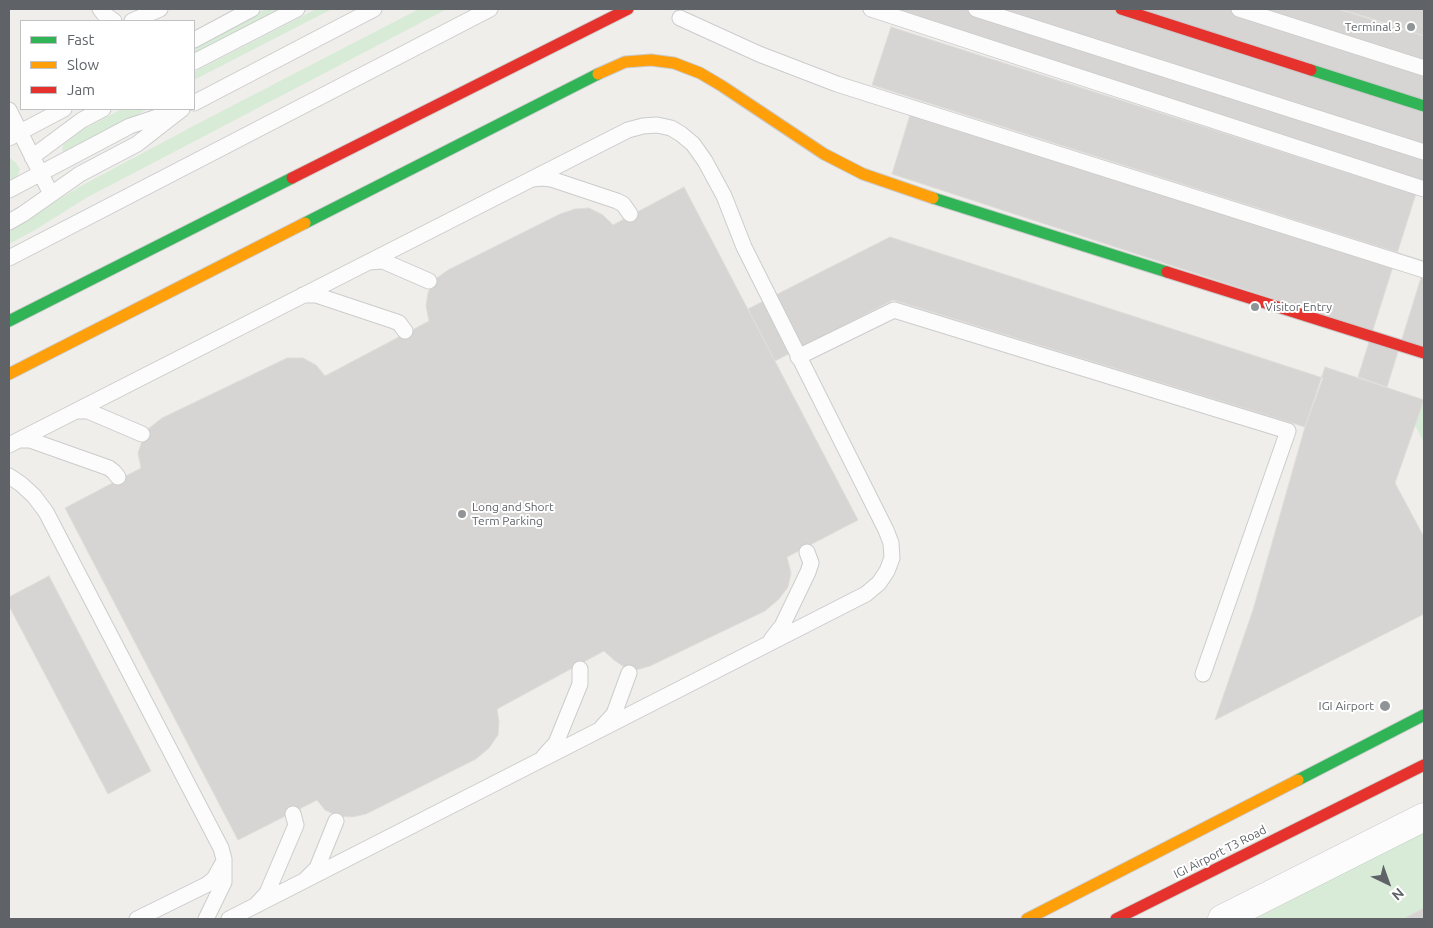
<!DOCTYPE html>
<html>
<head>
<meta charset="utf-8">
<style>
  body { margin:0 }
  #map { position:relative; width:1433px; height:928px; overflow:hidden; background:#efeeea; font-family:Ubuntu,sans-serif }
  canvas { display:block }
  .frame { position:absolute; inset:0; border:10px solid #5f6368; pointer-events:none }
  .legend { position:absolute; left:20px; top:20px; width:175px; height:90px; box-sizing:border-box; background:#fff; border:1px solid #bfc1c3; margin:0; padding:6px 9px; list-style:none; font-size:15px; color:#5f6368 }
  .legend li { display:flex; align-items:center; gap:10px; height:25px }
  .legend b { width:25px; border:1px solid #bfc1c3 }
  .north { position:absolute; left:1363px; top:858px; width:50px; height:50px; -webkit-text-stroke:4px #fff; paint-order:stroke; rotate:138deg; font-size:14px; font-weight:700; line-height:20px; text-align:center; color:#5f6368 }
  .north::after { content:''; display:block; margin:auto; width:18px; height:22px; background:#5f6368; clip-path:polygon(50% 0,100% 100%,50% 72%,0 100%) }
</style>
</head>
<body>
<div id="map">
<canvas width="1433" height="928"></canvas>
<div class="frame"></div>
<ul class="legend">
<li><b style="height:6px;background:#30b455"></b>Fast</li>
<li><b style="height:6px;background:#ff9f0a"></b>Slow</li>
<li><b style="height:6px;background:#e5322d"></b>Jam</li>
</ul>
<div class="north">N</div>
</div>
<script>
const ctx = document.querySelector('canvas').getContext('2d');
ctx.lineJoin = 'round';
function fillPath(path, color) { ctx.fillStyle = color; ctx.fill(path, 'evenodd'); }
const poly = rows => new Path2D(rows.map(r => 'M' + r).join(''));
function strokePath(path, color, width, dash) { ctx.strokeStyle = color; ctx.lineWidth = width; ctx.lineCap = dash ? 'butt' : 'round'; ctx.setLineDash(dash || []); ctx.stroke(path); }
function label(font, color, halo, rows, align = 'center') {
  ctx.font = font + ' Ubuntu,sans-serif'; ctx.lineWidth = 4; ctx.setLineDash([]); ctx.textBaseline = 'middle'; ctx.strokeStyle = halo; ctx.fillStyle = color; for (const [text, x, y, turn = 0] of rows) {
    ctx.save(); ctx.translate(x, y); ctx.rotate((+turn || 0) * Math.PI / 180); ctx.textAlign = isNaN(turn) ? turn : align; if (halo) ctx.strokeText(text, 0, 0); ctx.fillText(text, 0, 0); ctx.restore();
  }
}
const green = poly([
  [266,9,288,9,194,57,194,46],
  [316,9,332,9,194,80,194,72],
  [419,9,447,9,86,198,35,230,9,244,9,229,81,186,197,124],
  [122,109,147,109,129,120,67,153,62,151,63,145,84,129],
  [9,157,16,163,20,169,17,178,9,185],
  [1424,400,1424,443,1415,425],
  [1424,832,1424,909,1403,919,1253,919]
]);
const building = poly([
  [888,9,1338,9,1424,36,1424,182,888,9],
  [1340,9,1424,9,1424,36,1370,18,1340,9],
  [891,27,1424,197,1424,261,872,85,891,27],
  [910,115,1424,278,1424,348,892,174,910,115],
  [1420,181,1424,182,1424,268,1387,387,1358,377,1420,181],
  [684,187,858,520,787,557,791,573,788,587,779,599,765,611,650,666,636,670,624,667,614,660,604,651,497,709,499,722,498,735,489,748,476,759,366,814,352,817,338,816,325,810,317,800,238,840,65,508,141,468,138,453,142,441,148,429,162,418,287,358,303,358,316,365,325,376,429,321,426,306,428,293,434,280,448,270,560,214,575,209,589,208,603,215,613,225,684,187],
  [890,237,1323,378,1305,427,893,300,775,361,748,309,890,237],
  [1325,367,1424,400,1395,483,1424,537,1424,614,1215,720,1253,610,1305,427,1325,367],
  [49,576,151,771,108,794,9,606,9,597,49,576],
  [1424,908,1424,919,1403,919,1424,908]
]);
const lane = poly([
  [100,9,104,14,114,21],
  [871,9,1424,189],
  [976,9,1424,152],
  [1239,9,1424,68],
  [680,18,759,54,837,84,1424,270],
  [132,21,160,9],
  [194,40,252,9],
  [194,62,297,9],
  [194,103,374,9],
  [9,110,51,194],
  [9,138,64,109],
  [32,157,82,120,103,109],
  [533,179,542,178,551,179,617,201,623,204,630,214],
  [9,190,130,126,172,112],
  [9,222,23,214,80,174,137,144,182,109],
  [9,258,490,9],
  [369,262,383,261,429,281],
  [303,295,316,295,394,321,399,323,405,331],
  [798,357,894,310,1288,431,1203,674],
  [76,411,88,411,142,434],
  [19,440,30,440,109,468,114,472,118,477],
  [9,445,628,130,643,126,657,125,671,128,681,134,693,144,705,161,724,196,744,247,886,530,891,543,892,558,887,571,879,583,866,594,229,919],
  [9,476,21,484,34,496,46,512,221,848,224,859,224,882,206,919],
  [771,640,782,626,808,572,811,563,807,552],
  [602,727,614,714,629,673],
  [544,756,556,743,580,684,580,669],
  [306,879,317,868,336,821],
  [256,905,267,893,296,825,293,814],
  [137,919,206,885,214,879,223,863]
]);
const street = poly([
  [1222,919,1424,817]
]);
const fast = poly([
  [1311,70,1424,106],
  [933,198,1167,272],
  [305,223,598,74],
  [9,321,292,178],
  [1298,780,1424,715]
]);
const slow = poly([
  [598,74,625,62,651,60,674,63,700,73,722,86,824,154,863,174,933,198],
  [9,374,305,223],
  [1027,919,1298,780]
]);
const jam = poly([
  [1121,9,1311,70],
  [292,178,628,9],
  [1167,272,1424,353],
  [1116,919,1424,765]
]);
const markers = [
  [1411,27,5,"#919496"],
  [1255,307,5,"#919496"],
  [462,514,5,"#919496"],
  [1385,706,6,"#919496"]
];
const poiNames = [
  ["Terminal 3",1401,27],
  ["Visitor Entry",1265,307,"left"],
  ["Long and Short",472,507,"left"],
  ["Term Parking",472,521,"left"],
  ["IGI Airport",1374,706]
];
const streetNames = [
  ["IGI Airport T3 Road",1220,852,-27]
];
fillPath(green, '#d8ebd7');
fillPath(building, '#d6d5d3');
strokePath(building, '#deddd9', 1);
strokePath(lane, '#cbcccc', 17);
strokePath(street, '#cbcccc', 29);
strokePath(fast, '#cacacb', 13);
strokePath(slow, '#cacacb', 13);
strokePath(jam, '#cacacb', 13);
strokePath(lane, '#fdfcfc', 15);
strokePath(street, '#fdfcfc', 28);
strokePath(fast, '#30b455', 11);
strokePath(slow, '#ff9f0a', 11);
strokePath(jam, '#e5322d', 11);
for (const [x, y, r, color] of markers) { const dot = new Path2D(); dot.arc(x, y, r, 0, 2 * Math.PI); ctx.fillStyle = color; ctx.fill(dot); strokePath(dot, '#fff', 2); }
label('12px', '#5f6368', '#fff', poiNames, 'right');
label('12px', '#5f6368', '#fff', streetNames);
</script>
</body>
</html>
